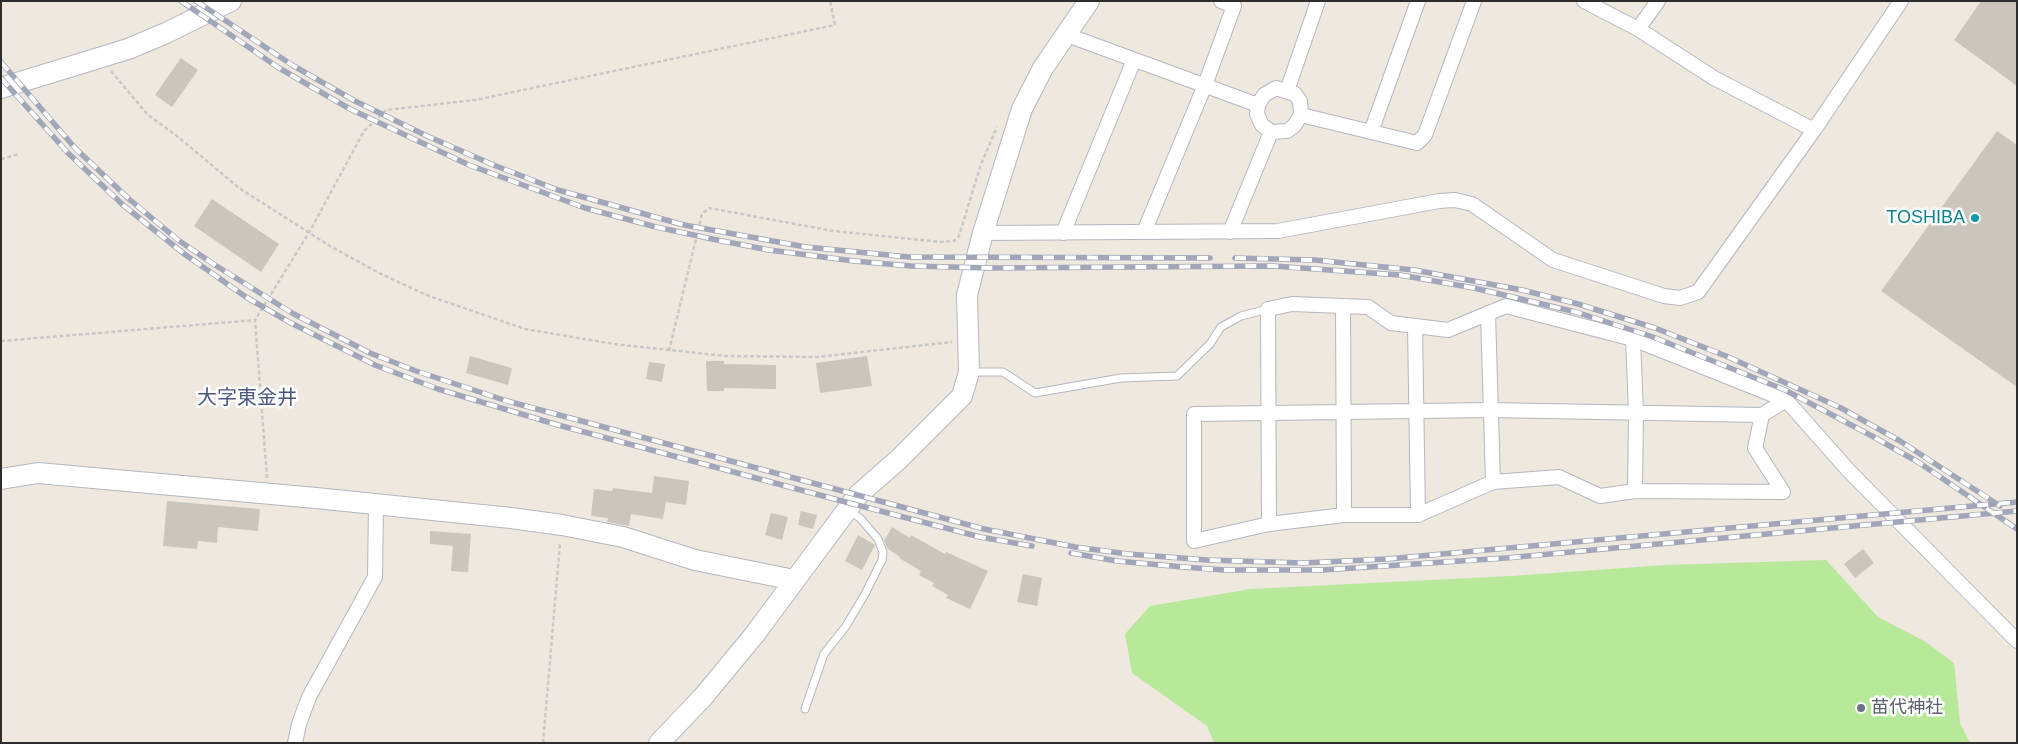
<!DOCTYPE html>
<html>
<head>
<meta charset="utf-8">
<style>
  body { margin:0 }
  #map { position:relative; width:2018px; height:744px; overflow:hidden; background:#efe8df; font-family:Helvetica,sans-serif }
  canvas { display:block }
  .frame { position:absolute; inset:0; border:2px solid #2d2d2d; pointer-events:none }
</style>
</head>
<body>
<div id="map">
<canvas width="2018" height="744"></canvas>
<div class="frame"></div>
</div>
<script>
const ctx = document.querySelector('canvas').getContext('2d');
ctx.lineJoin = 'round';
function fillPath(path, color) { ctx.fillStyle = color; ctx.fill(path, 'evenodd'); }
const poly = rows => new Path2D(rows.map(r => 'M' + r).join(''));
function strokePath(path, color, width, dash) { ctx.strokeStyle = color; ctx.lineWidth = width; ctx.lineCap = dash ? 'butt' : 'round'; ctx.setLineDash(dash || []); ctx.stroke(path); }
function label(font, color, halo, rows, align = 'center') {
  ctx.font = font + ' Helvetica,"Noto Sans JP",sans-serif'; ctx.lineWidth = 5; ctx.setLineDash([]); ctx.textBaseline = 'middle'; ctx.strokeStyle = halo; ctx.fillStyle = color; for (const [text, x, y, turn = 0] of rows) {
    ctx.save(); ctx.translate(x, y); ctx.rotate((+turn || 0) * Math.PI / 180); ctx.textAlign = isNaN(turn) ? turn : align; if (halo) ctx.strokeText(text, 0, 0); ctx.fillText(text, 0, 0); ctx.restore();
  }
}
const green = poly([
  [1826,560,1878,617,1926,642,1954,663,1960,723,1970,743,1214,743,1207,726,1132,673,1125,634,1150,606,1251,589,1511,576,1666,565]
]);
const building = poly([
  [1981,1,2017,1,2017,86,1954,40],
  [181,58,198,70,172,107,155,95],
  [1997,131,2017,145,2017,387,1881,291],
  [212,199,279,244,261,272,194,226],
  [470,356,512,368,508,385,466,373],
  [867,356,872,386,820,393,816,363],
  [706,361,724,361,724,364,776,365,776,389,724,388,724,391,707,391],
  [649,362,665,364,662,382,646,379],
  [654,476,689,481,686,505,666,502,663,519,631,514,629,526,607,522,608,518,591,516,594,489,612,491,613,488,652,493],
  [167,501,260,509,258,531,218,527,217,543,198,541,197,549,163,546],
  [801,511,817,515,813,529,798,525],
  [771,513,788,517,782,540,765,535],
  [892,527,910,538,911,535,945,554,946,552,988,571,970,609,946,598,948,595,932,586,934,583,919,575,921,571,899,558,900,557,888,549,884,541],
  [430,531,471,534,468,572,451,571,453,546,430,544],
  [858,535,875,545,862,570,845,561],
  [1863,549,1874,563,1855,578,1844,564],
  [1023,574,1042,578,1037,606,1017,602]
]);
const path = poly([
  [111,71,148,115,177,136,239,188,330,246,381,274,429,296,525,329,614,344,726,356,817,357,952,342],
  [1,159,19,154],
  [1,341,255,320],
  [669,351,702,214,709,208,833,231,941,242,954,241,959,236,980,167,997,127],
  [267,478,255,320,310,231,364,131,386,110,475,100,835,25,830,1],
  [543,743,560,543]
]);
const lane = poly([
  [972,372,1003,372,1035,393,1121,378,1177,376,1210,344,1221,327,1241,316,1268,309],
  [805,709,824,654,846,626,865,594,882,560,883,552,878,539,860,518,849,511]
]);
const street = poly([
  [1584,1,1638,29,1714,78,1814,130],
  [1638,29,1658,1],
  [1067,35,1258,105],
  [1287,91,1318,1],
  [1301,115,1417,143,1425,135,1474,1],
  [1371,132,1418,1],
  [1144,232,1205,85,1234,6,1221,1],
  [1230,232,1271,132,1287,131,1294,126,1301,115,1300,101,1295,94,1276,88,1264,95,1258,105,1257,114,1262,125,1271,132],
  [983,233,1278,231,1439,201,1455,200,1472,204,1553,260,1664,296,1680,298,1698,292,1814,130,1901,1],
  [1063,233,1134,60],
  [1343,306,1344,515],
  [1488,313,1493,482],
  [1415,326,1418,515],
  [1633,339,1636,412,1635,491],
  [1762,415,1755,448,1783,492,1635,491,1600,496,1559,477,1493,482,1418,515,1344,515,1269,524,1194,541,1194,414,1490,410,1762,415,1786,400,1849,471,2017,641],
  [1269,524,1268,309,1292,304,1368,307,1391,323,1448,330,1506,306,1633,339,1786,400],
  [295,743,299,724,309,697,375,577,376,505]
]);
const secondary = poly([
  [1,88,128,49,166,33,231,1],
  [1,479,38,473,316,498,511,518,562,525,623,537,695,560,794,580],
  [659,743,703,697,755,634,858,495,899,459,962,396,969,372,967,295,983,233,1022,109,1043,68,1089,1]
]);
const rail = poly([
  [181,1,279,68,350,109,469,165,585,208,656,227,717,240,769,250,854,261,911,266,991,268,1273,266,1400,275,1474,288,1576,312,1653,337,1785,390,1872,436,1918,462,2017,529],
  [196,1,292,65,355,101,427,136,496,166,558,190,684,225,806,247,909,257,1210,258],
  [1,62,75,148,129,199,178,240,215,265,292,313,370,353,416,371,507,401,984,529,1075,547,1128,554,1207,560,1303,563,1387,559,2017,502],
  [1,78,68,153,123,205,183,253,246,297,289,322,375,365,438,389,558,425,838,500,980,537,1032,546],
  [1235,258,1315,260,1414,270,1522,290,1578,304,1655,328,1726,356,1841,408,1900,441,2000,506],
  [1071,553,1117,561,1183,567,1224,570,1323,570,1506,558,2017,511]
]);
const markers = [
  [1975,218,5,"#0f9aa8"],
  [1861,708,5,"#6b7280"]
];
const cultureNames = [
  ["TOSHIBA",1965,218]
];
const worshipNames = [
  ["苗代神社",1871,708]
];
const quarterNames = [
  ["大字東金井",247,398]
];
fillPath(green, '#b8e89a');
fillPath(building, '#cbc6bd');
strokePath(lane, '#b3b6c1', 9);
strokePath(street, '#b3b6c1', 16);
strokePath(secondary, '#b3b6c1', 22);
strokePath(path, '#c8c8c8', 2.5, [4, 2.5]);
strokePath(lane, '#fff', 7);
strokePath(street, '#fff', 14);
strokePath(secondary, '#fff', 20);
strokePath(rail, '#a1a6b8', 5.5);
strokePath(rail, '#fff', 4, [11]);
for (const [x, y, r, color] of markers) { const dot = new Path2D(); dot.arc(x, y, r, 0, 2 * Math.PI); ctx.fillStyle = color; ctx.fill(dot); strokePath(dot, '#fff', 2); }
label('18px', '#0d838f', '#fff', cultureNames, 'right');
label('18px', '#5b616d', '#fff', worshipNames, 'left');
label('20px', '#4a5781', '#fff', quarterNames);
</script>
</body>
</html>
